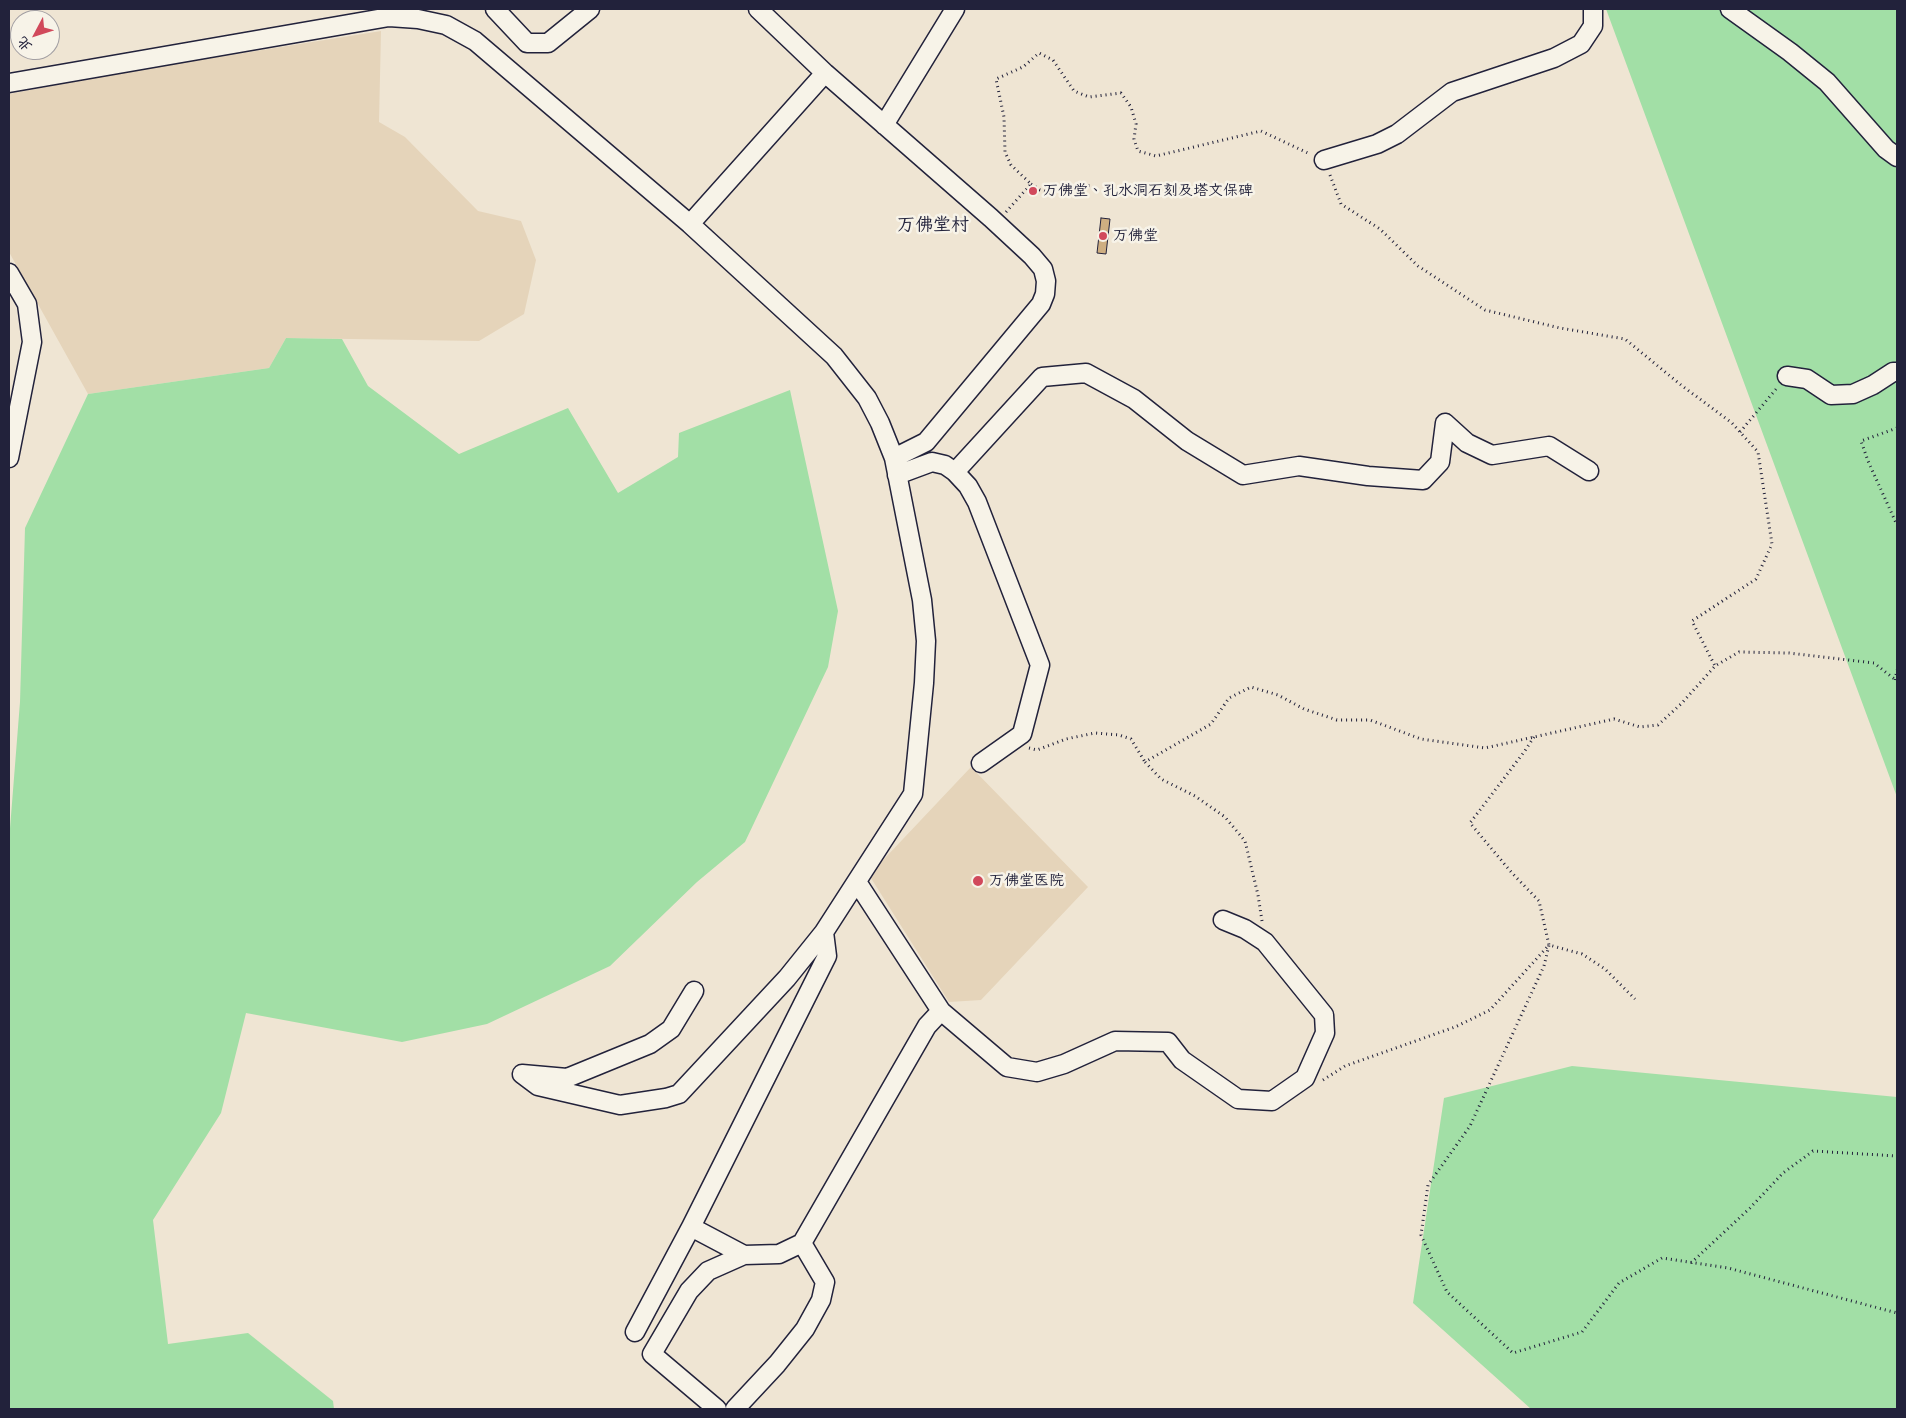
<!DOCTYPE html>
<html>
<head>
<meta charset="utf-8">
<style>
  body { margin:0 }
  #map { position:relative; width:1906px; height:1418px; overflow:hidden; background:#efe5d3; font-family:"Playpen Sans","LXGW WenKai TC",sans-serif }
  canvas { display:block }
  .frame { position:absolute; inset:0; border:10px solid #22223b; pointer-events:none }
  .north { position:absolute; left:10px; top:10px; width:50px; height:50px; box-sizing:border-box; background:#f7f3e8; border:1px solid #a29fa3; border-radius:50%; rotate:230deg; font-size:14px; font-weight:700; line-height:20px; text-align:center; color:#22223b }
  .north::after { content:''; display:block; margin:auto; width:18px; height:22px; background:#d1495b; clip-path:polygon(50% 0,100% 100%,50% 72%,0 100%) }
</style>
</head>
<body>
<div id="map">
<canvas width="1906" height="1418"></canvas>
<div class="frame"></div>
<div class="north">北</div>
</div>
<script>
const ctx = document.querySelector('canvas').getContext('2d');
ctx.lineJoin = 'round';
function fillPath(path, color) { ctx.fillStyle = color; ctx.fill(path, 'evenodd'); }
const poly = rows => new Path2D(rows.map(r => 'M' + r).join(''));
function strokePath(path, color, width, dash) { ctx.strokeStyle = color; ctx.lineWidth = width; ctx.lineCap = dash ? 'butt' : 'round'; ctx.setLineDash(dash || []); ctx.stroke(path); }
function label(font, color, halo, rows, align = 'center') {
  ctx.font = font + ' "Playpen Sans","LXGW WenKai TC",sans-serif'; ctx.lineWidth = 5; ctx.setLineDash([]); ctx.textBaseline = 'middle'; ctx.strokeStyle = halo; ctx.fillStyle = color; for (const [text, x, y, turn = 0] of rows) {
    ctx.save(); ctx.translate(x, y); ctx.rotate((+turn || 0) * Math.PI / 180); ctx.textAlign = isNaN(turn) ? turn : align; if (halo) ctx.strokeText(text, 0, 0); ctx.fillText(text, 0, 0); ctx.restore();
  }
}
const built = poly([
  [381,31,379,122,405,137,478,211,521,221,536,260,524,314,479,341,286,338,269,368,88,394,9,252,9,94,125,72],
  [971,767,1088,887,981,1000,949,1002,869,875]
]);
const green = poly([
  [1606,9,1897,9,1897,797],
  [286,338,342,339,368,386,459,454,568,408,618,493,678,457,679,433,790,390,838,611,828,667,745,842,697,882,610,966,487,1024,402,1042,246,1013,221,1113,153,1220,168,1344,248,1333,333,1401,334,1409,9,1409,9,841,20,702,25,528,88,394,269,368],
  [1572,1066,1897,1097,1897,1409,1531,1409,1413,1303,1444,1098]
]);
const building = poly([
  [1101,218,1110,219,1106,254,1097,253,1101,218]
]);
const path = poly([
  [1330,175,1341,204,1380,229,1418,266,1485,310,1560,328,1625,339,1681,385,1732,423,1758,452,1772,544,1756,579,1692,621,1715,666],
  [1031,184,1040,190,1049,192,1093,185],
  [1006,212,1031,184,1011,165,1005,152,1004,117,996,79,1023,67,1039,53,1053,60,1074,91,1089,97,1121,93,1131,107,1136,124,1134,139,1138,151,1156,156,1261,131,1310,154],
  [1897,428,1861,441,1868,461,1897,525],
  [1740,432,1777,388],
  [1895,680,1897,670],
  [1534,737,1524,752,1470,823,1512,873,1539,901,1549,945,1582,954,1605,969,1635,999],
  [1029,748,1037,750,1066,739,1095,733,1119,735,1131,739,1145,762],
  [1262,921,1258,895,1245,841,1225,817,1195,796,1161,779,1145,762,1211,724,1229,698,1251,687,1278,695,1304,709,1337,720,1370,720,1421,739,1485,748,1614,719,1640,727,1658,725,1682,703,1715,666,1739,652,1789,653,1874,663,1897,681],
  [1323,1080,1345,1066,1455,1027,1490,1010,1549,945,1544,966,1470,1126,1428,1185,1421,1235,1447,1292,1513,1353,1582,1332,1619,1283,1662,1258,1728,1268,1897,1313],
  [1691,1263,1750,1208,1783,1173,1813,1151,1897,1156]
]);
const minor = poly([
  [495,9,527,43,548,43,590,9],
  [758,9,825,73,991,218,1032,256,1043,269,1046,281,1045,294,1041,304,926,442,894,458],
  [1730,9,1790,52,1827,82,1886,149,1897,157],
  [9,83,389,17,418,19,446,25,475,41,690,224,834,356,867,398,880,423,894,458,922,600,926,641,924,683,913,794,824,932,827,956,691,1227,744,1255,779,1254,802,1243,927,1026,941,1011],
  [884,125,955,9],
  [1324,160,1377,144,1397,134,1452,92,1554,58,1581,44,1593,26,1593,9],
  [690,224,825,73],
  [9,273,27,304,32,342,9,458],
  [1787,376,1807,379,1831,395,1853,394,1873,385,1893,372,1897,372],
  [955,472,1042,377,1086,373,1134,399,1187,441,1243,475,1299,466,1368,476,1423,480,1440,462,1445,423,1467,443,1492,455,1549,446,1589,471],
  [897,475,932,462,945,465,955,472,968,486,977,502,1040,665,1022,734,981,763],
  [857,882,941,1011,1007,1067,1037,1072,1064,1064,1115,1041,1168,1042,1182,1060,1238,1099,1272,1101,1305,1078,1325,1033,1324,1015,1265,942,1245,929,1223,920],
  [694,991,671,1029,650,1044,567,1078,522,1074,538,1086,620,1105,666,1098,679,1094,787,978,824,932],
  [635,1332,691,1227],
  [717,1409,652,1354,689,1291,708,1271,744,1255],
  [735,1409,777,1364,805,1329,821,1300,825,1282,802,1243]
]);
const markers = [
  [1033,191,5,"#d1495b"],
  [1103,236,5,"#d1495b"],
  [978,881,6,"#d1495b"]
];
const poiNames = [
  ["万佛堂、孔水洞石刻及塔文保碑",1043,191],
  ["万佛堂",1113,236],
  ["万佛堂医院",989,881]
];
const quarterNames = [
  ["万佛堂村",933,225]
];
fillPath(built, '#e5d4ba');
fillPath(green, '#a2dfa6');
fillPath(building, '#ceae81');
strokePath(building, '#22223b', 1);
strokePath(minor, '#22223b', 21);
strokePath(path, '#22223b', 3, [1, 4]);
strokePath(minor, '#f7f3e8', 18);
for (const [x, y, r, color] of markers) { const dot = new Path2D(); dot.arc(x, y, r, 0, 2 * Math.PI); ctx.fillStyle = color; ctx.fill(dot); strokePath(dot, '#f7f3e8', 2); }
label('15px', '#22223b', '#f7f3e8', poiNames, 'left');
label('18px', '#22223b', '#f7f3e8', quarterNames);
</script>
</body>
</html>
